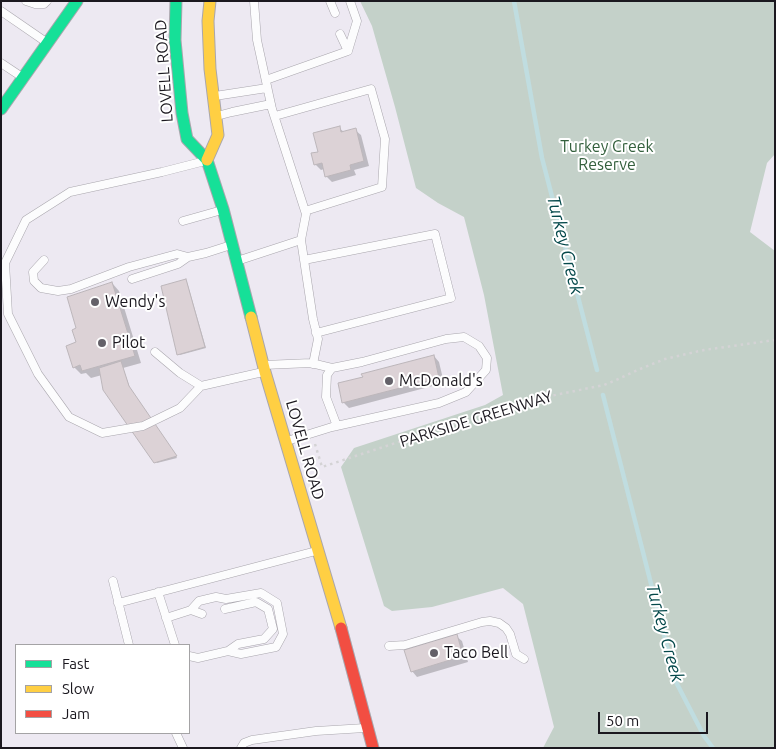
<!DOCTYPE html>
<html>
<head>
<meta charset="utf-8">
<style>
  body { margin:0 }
  #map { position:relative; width:776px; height:749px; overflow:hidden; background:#ede9f2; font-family:Ubuntu,sans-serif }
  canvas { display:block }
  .frame { position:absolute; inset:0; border:2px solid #1b181f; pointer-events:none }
  .legend { position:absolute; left:15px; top:644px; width:175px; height:90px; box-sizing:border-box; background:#fff; border:1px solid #a4a3a5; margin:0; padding:6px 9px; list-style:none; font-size:15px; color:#1b181f }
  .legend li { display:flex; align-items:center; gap:10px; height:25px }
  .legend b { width:25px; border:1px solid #a4a3a5 }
  .scale { position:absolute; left:598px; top:712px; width:110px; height:22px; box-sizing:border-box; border:2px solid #1b181f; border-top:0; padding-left:6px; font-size:15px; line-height:18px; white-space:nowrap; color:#1b181f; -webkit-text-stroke:4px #fff; paint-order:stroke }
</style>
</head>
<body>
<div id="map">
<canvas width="776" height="749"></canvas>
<div class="frame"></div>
<ul class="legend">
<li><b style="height:6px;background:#16e098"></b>Fast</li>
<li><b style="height:6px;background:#ffcf43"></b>Slow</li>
<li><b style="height:6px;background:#f24e42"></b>Jam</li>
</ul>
<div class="scale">50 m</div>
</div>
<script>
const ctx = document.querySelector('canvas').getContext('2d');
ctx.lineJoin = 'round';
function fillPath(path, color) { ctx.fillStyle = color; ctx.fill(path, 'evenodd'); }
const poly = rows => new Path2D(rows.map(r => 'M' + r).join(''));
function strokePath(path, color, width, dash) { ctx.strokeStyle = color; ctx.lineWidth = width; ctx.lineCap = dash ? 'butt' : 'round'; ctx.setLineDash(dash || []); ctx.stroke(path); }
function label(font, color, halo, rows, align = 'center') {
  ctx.font = font + ' Ubuntu,sans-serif'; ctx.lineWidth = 4; ctx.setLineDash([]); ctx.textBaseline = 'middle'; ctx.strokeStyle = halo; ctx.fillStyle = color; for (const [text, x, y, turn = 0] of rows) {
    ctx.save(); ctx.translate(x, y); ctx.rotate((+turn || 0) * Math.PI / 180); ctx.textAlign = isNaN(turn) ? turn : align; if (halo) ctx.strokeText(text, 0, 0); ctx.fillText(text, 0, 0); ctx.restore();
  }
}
const green = poly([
  [360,1,775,1,775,154,767,163,750,232,775,251,775,748,543,748,554,727,523,604,503,588,432,607,392,611,384,606,341,467,354,448,485,405,503,395,484,295,464,217,438,203,416,188,395,107,372,26]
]);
const shadow = poly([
  [339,128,344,132,355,130,361,135,369,166,354,170,356,175,332,182,326,176,324,169,321,170,315,164,320,152],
  [186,280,187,282,206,348,180,355,179,354],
  [112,283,119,291,141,363,123,368,130,388,177,458,157,463,102,375,91,378,86,373,81,374,74,367,78,343],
  [434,356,439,362,444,383,349,408,344,403,339,384],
  [456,636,462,641,468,662,417,677,412,671]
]);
const stream = poly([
  [514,1,542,158,597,370],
  [603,395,676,682,704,736,713,748]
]);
const building = poly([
  [340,126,341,132,356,128,364,161,350,165,351,170,325,177,322,163,314,165,311,153,318,152,313,133,340,126],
  [186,279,205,347,177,355,161,286,186,279],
  [112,282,135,356,82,371,80,365,73,368,66,346,76,342,72,330,76,328,67,297,112,282],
  [434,355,439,378,342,403,338,383,363,377,361,374,434,355],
  [121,361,129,386,177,456,154,463,103,390,99,368,121,361],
  [457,634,463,656,411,672,404,650,457,634]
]);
const path = poly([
  [315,444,322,467,521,402,604,385,614,381,640,369,665,359,704,350,775,340]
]);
const lane = poly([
  [26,1,35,4,44,4,47,1],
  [254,1,257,40,272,109,306,214,301,240,313,319,318,339,313,364],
  [330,1,335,13],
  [1,11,46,42],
  [340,34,348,51],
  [1,63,22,77],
  [266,80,348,51,357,21,350,1],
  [215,96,267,88],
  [217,116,232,112,271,104],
  [275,116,371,89,385,139,382,187,305,211],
  [183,221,222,210],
  [44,260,33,272,34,281,41,288,58,291,71,289,129,267,177,254,188,257],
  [304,260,435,234,451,298,316,333],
  [237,261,301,240],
  [132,279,178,264,188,257,206,253,231,245],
  [155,352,180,373,201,386,263,372],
  [264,365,311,363,332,368,362,362,446,339,464,337,479,346,487,358,486,370,466,392,439,403,332,427,287,441],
  [332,368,327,375,326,397,337,426],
  [201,386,180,408,143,426,102,433,69,417,38,374,8,314,5,263,26,220,70,192,162,172,205,161],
  [113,581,129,645],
  [158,592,175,645],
  [118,603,316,551],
  [225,609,256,602,268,609,273,629,264,639,238,644,228,651],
  [191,610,202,614],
  [166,618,191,610,199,601,216,597,226,599,261,593,277,603,283,634,276,647,241,654,228,651,198,658,189,656],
  [389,646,405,645,482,622,490,621,499,623,506,628,510,634,516,654,524,659],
  [176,733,183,748],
  [241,748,244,743,252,740,316,731,365,728]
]);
const fast = poly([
  [176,1,175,40,182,113,187,139,207,160,223,209,251,317],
  [1,109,77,1]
]);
const slow = poly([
  [207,160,218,135,210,69,208,21,210,1],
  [251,317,265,372,341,628]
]);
const jam = poly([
  [341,628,373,748]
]);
const markers = [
  [95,302,5,"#646169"],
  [102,343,5,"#646169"],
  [389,381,5,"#646169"],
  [434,653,5,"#646169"]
];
const streetNames = [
  ["LOVELL ROAD",164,71,-94],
  ["PARKSIDE GREENWAY",476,419,-17],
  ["LOVELL ROAD",305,450,74]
];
const parkNames = [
  ["Turkey Creek",607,147],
  ["Reserve",607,165]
];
const poiNames = [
  ["Wendy's",105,302],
  ["Pilot",112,343],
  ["McDonald's",399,381],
  ["Taco Bell",444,653]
];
const waterNames = [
  ["Turkey Creek",565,245,76],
  ["Turkey Creek",665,633,75]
];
fillPath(green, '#c4d1c9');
fillPath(shadow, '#0003');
strokePath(stream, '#c0dde0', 4.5);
fillPath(building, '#dcd2d6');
strokePath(building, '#bcb6ba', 1);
strokePath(lane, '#a9a6ad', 9);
strokePath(fast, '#a9a6ad', 13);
strokePath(slow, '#a9a6ad', 13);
strokePath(jam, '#a9a6ad', 13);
strokePath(path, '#d4d3d5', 2.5, [2.5, 4]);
strokePath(lane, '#fcfcfd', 8);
strokePath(fast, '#16e098', 11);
strokePath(slow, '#ffcf43', 11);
strokePath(jam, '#f24e42', 11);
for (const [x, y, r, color] of markers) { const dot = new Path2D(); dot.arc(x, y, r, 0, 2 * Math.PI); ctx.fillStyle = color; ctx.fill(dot); strokePath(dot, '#fff', 2); }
label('16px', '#1b181f', '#fff', streetNames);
label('16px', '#34603d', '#fff', parkNames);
label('16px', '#1b181f', '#fff', poiNames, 'left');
label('italic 18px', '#04484a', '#fff', waterNames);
</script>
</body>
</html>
